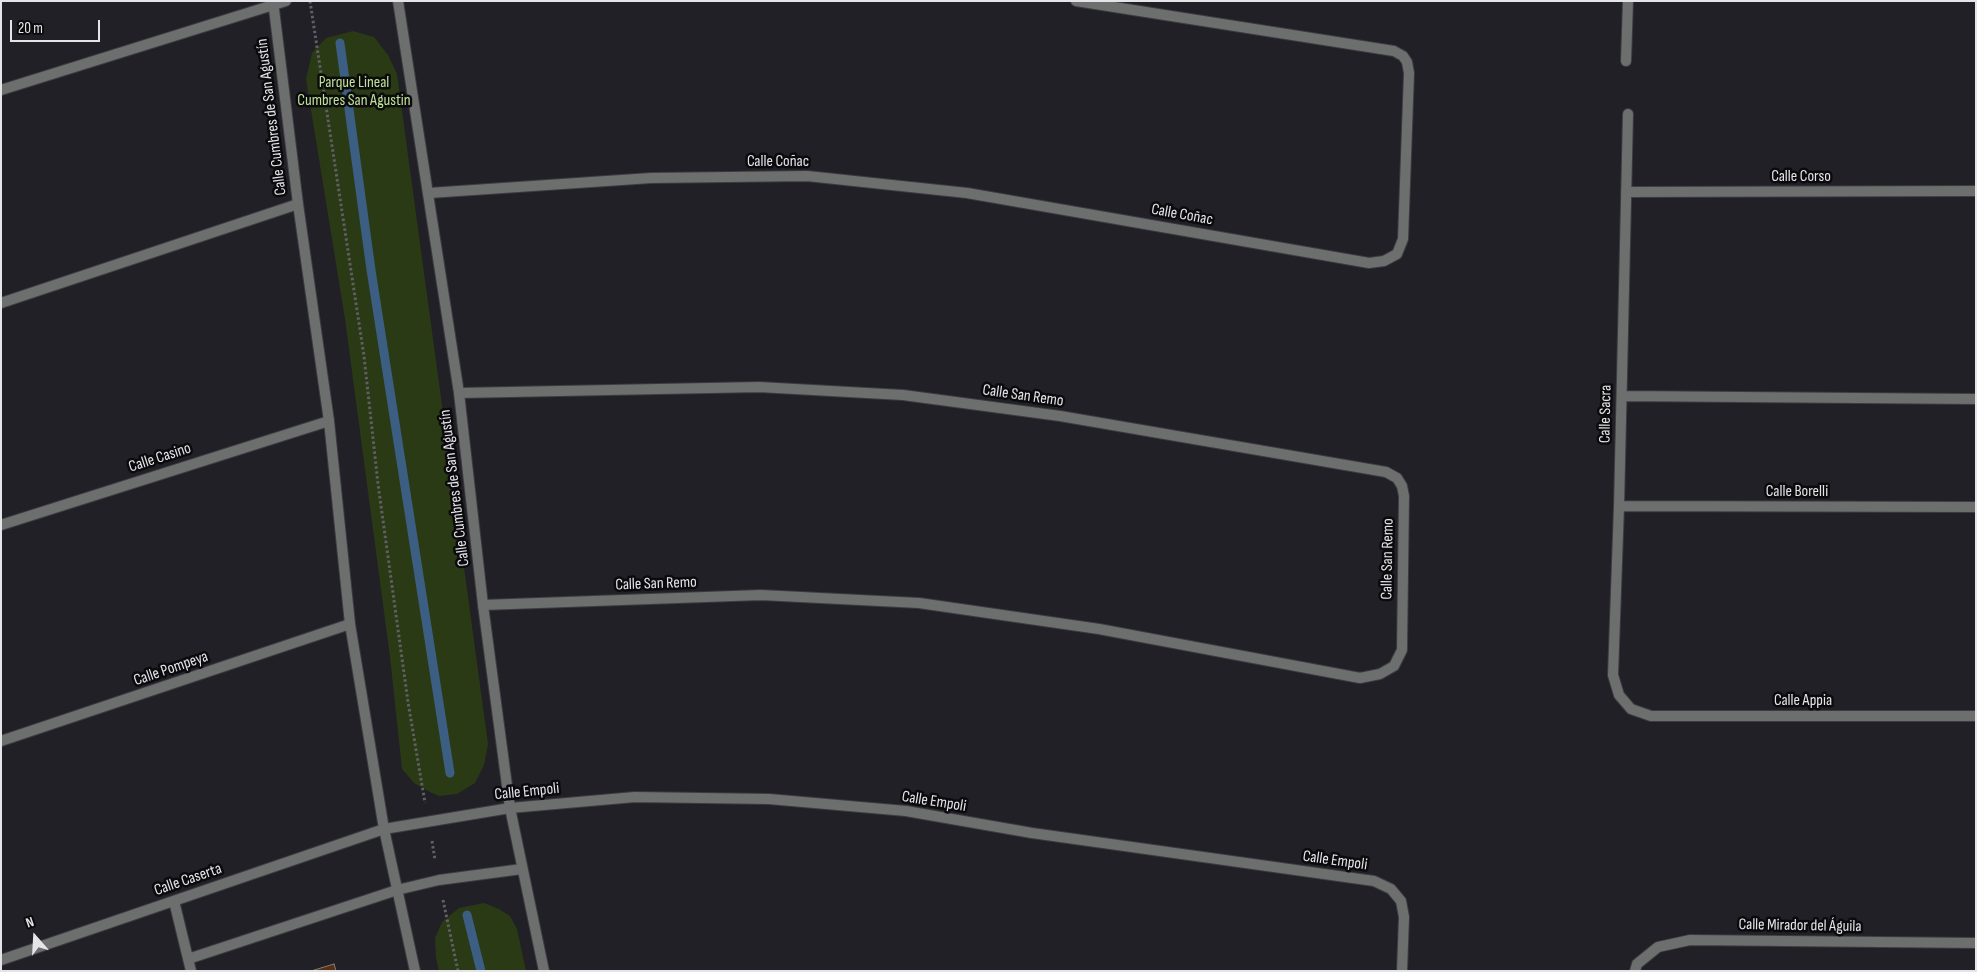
<!DOCTYPE html>
<html>
<head>
<meta charset="utf-8">
<style>
  body { margin:0 }
  #map { position:relative; width:1977px; height:972px; overflow:hidden; background:#212026; font-family:"Sofia Sans Condensed",sans-serif }
  canvas { display:block }
  .frame { position:absolute; inset:0; border:2px solid #e5e4e9; pointer-events:none }
  .north { position:absolute; left:10px; top:912px; width:50px; height:50px; -webkit-text-stroke:4px #0b0a0d; paint-order:stroke; rotate:341deg; font-size:14px; font-weight:700; line-height:20px; text-align:center; color:#e5e4e9 }
  .north::after { content:''; display:block; margin:auto; width:18px; height:22px; background:#e5e4e9; clip-path:polygon(50% 0,100% 100%,50% 72%,0 100%) }
  .scale { position:absolute; left:10px; top:20px; width:90px; height:22px; box-sizing:border-box; border:2px solid #e5e4e9; border-top:0; padding-left:6px; font-size:15px; line-height:18px; white-space:nowrap; color:#e5e4e9; -webkit-text-stroke:4px #0b0a0d; paint-order:stroke }
</style>
</head>
<body>
<div id="map">
<canvas width="1977" height="972"></canvas>
<div class="frame"></div>
<div class="north">N</div>
<div class="scale">20 m</div>
</div>
<script>
const ctx = document.querySelector('canvas').getContext('2d');
ctx.lineJoin = 'round';
function fillPath(path, color) { ctx.fillStyle = color; ctx.fill(path, 'evenodd'); }
const poly = rows => new Path2D(rows.map(r => 'M' + r).join(''));
function strokePath(path, color, width, dash) { ctx.strokeStyle = color; ctx.lineWidth = width; ctx.lineCap = dash ? 'butt' : 'round'; ctx.setLineDash(dash || []); ctx.stroke(path); }
function label(font, color, halo, rows, align = 'center') {
  ctx.font = font + ' "Sofia Sans Condensed",sans-serif'; ctx.lineWidth = 5; ctx.setLineDash([]); ctx.textBaseline = 'middle'; ctx.strokeStyle = halo; ctx.fillStyle = color; for (const [text, x, y, turn = 0] of rows) {
    ctx.save(); ctx.translate(x, y); ctx.rotate((+turn || 0) * Math.PI / 180); ctx.textAlign = isNaN(turn) ? turn : align; if (halo) ctx.strokeText(text, 0, 0); ctx.fillText(text, 0, 0); ctx.restore();
  }
}
const green = poly([
  [353,31,374,37,388,55,397,74,488,744,484,765,475,783,457,794,439,796,430,792,414,783,402,769,390,657,345,319,306,79,312,53,326,38],
  [484,903,499,909,510,916,517,929,526,971,439,971,436,958,435,938,442,922,459,908]
]);
const stream = poly([
  [340,43,371,270,450,773],
  [467,915,481,971]
]);
const building = poly([
  [334,964,336,971,311,971,334,964]
]);
const path = poly([
  [310,1,364,356,378,484,408,702,425,803],
  [432,841,435,860],
  [443,900,458,971]
]);
const minor = poly([
  [1626,61,1628,1],
  [1,90,286,1],
  [1628,114,1619,506,1613,675,1619,695,1631,709,1651,716,1976,716],
  [1626,192,1976,191],
  [429,193,651,178,807,176,967,193,1369,263,1384,261,1397,254,1403,239,1409,73,1407,62,1403,56,1394,51,1076,1],
  [1,303,298,204],
  [459,393,759,387,903,395,1060,416,1386,472,1397,478,1402,486,1404,496,1402,650,1394,666,1380,674,1360,678,1099,629,919,603,761,595,483,605],
  [1622,396,1976,399],
  [1619,506,1976,507],
  [1,525,329,421],
  [1,741,350,624],
  [174,901,191,971],
  [188,959,397,890,439,880,522,869],
  [1,960,384,829,510,808,635,797,769,799,906,811,1032,833,1374,881,1391,889,1401,901,1404,917,1402,971],
  [1635,971,1637,964,1658,947,1690,940,1976,943]
]);
const tertiary = poly([
  [273,1,298,204,329,421,350,624,384,829,415,971],
  [398,1,459,393,483,605,510,808,544,971]
]);
const parkNames = [
  ["Parque Lineal",354,83],
  ["Cumbres San Agustin",354,101]
];
const streetNames = [
  ["Calle Cumbres de San Agustín",272,117,-97],
  ["Calle Coñac",778,162],
  ["Calle Corso",1801,177],
  ["Calle Coñac",1182,215,10],
  ["Calle San Remo",1023,396,8],
  ["Calle Sacra",1606,414,-89],
  ["Calle Casino",160,458,-18],
  ["Calle Cumbres de San Agustín",455,488,-97],
  ["Calle Borelli",1797,492],
  ["Calle San Remo",1388,559,-89],
  ["Calle San Remo",656,584,-2],
  ["Calle Pompeya",171,669,-19],
  ["Calle Appia",1803,701],
  ["Calle Empoli",527,792,-6],
  ["Calle Empoli",934,802,9],
  ["Calle Empoli",1335,861,8],
  ["Calle Caserta",188,880,-19],
  ["Calle Mirador del Águila",1800,926,1]
];
fillPath(green, '#2a3a14');
strokePath(stream, '#3c5e83', 9);
fillPath(building, '#582f11');
strokePath(building, '#857d78', 1);
strokePath(minor, '#3c3b41', 12);
strokePath(tertiary, '#3c3b41', 12);
strokePath(path, '#605f65', 3, [2.5, 2.5]);
strokePath(minor, '#6c6f6d', 10);
strokePath(tertiary, '#6c6f6d', 10);
label('16px', '#bfe198', '#0b0a0d', parkNames);
label('16px', '#e5e4e9', '#0b0a0d', streetNames);
</script>
</body>
</html>
